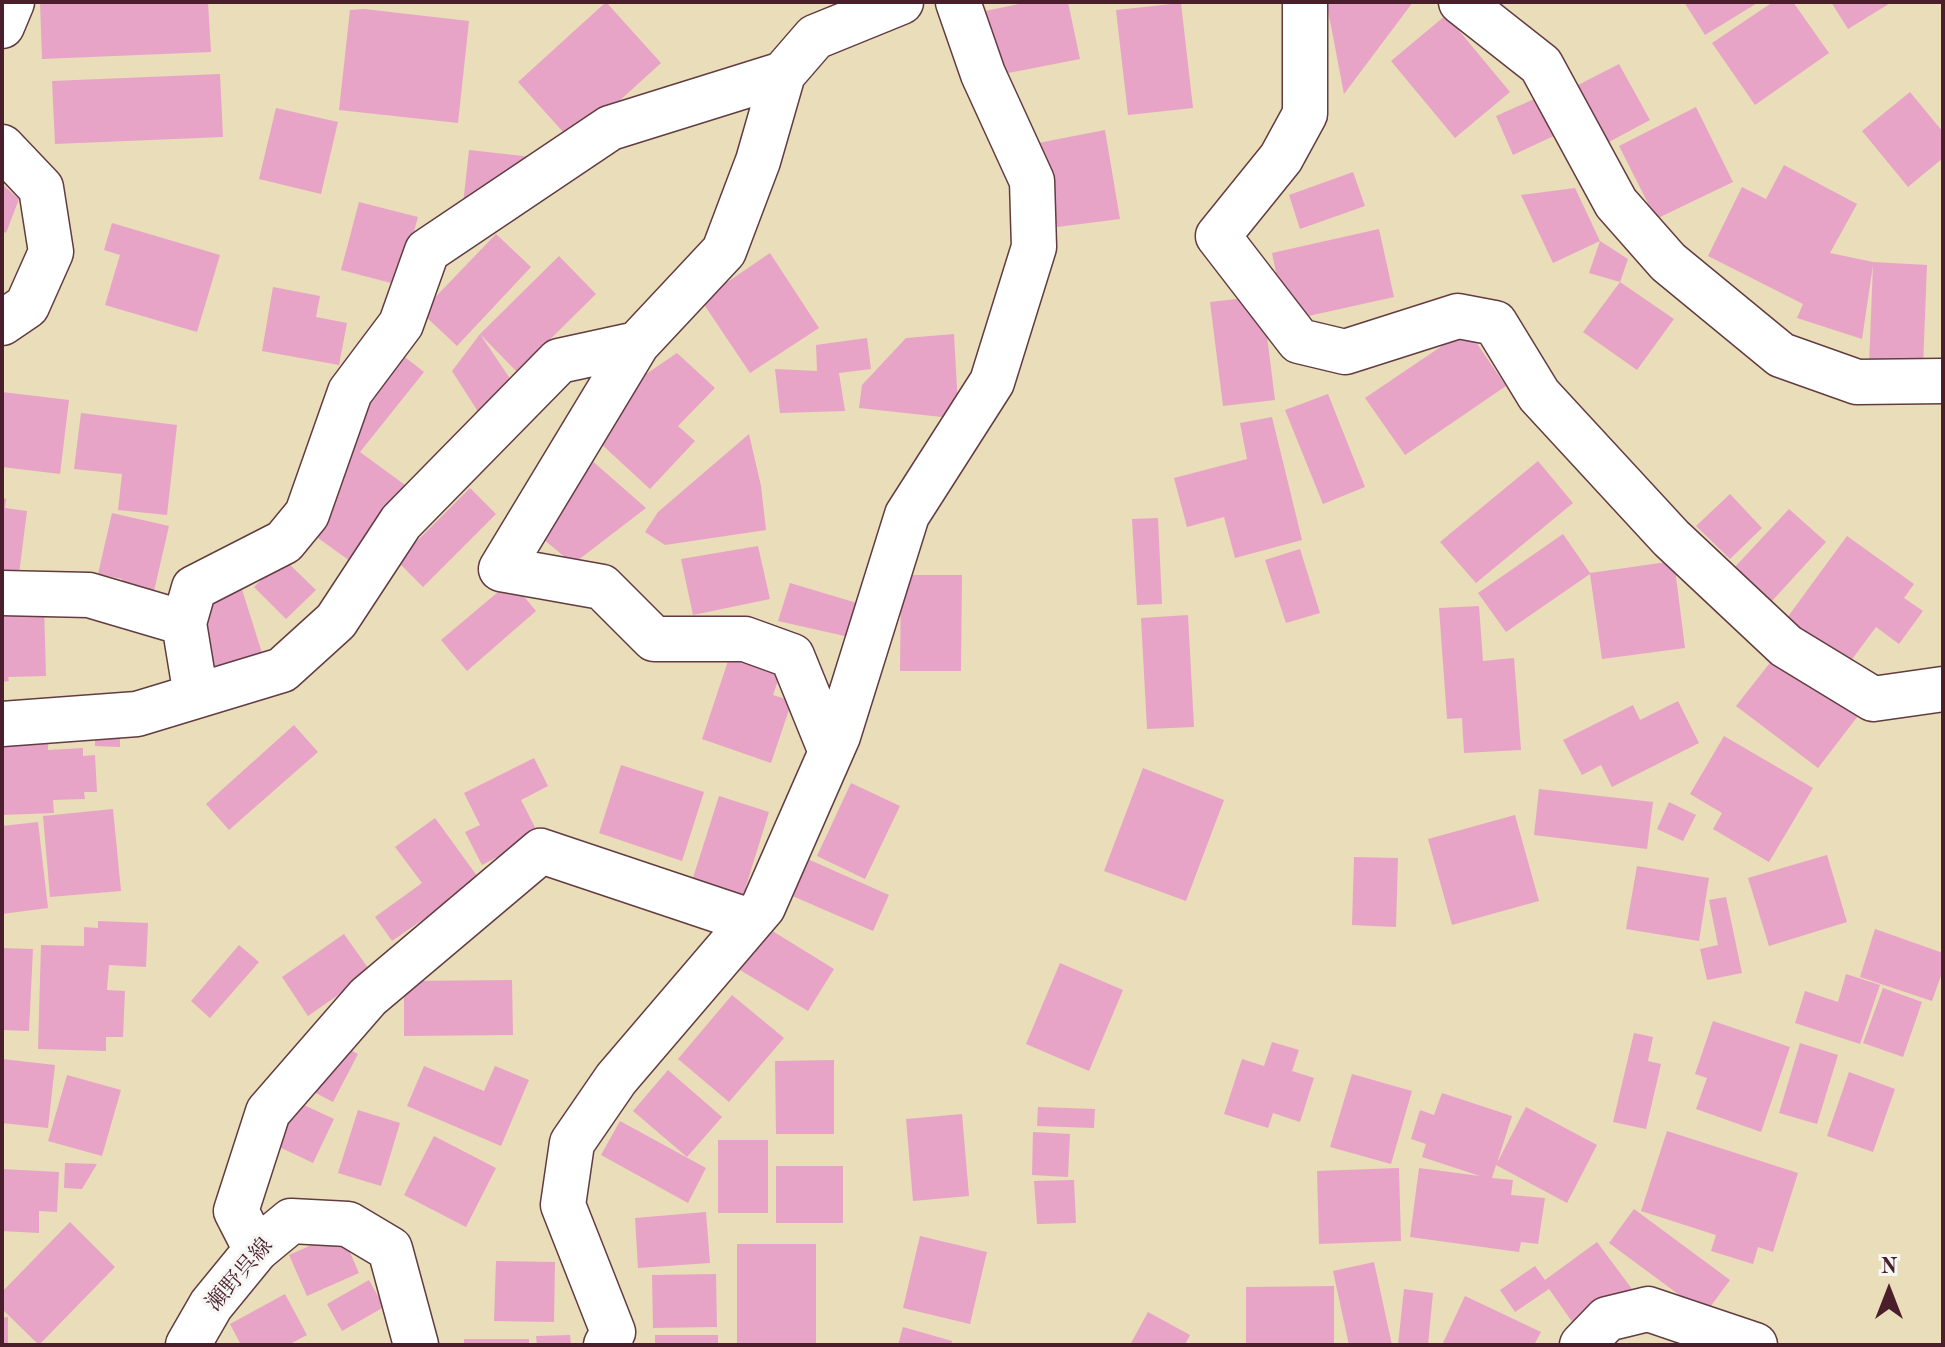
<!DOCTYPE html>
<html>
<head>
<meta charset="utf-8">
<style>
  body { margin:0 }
  #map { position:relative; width:1945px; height:1347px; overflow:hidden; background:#eaddb9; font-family:"Old Standard TT",serif }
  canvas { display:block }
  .frame { position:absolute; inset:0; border:4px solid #4a1f2b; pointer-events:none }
  .north { position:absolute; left:1849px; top:1251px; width:80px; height:80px; -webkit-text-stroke:6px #f6f6f2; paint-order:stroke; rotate:0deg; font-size:22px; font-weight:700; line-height:32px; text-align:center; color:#4a1f2b }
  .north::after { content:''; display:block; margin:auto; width:28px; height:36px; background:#4a1f2b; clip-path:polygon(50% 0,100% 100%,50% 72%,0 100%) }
</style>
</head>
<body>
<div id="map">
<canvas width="1945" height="1347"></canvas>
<div class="frame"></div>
<div class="north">N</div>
</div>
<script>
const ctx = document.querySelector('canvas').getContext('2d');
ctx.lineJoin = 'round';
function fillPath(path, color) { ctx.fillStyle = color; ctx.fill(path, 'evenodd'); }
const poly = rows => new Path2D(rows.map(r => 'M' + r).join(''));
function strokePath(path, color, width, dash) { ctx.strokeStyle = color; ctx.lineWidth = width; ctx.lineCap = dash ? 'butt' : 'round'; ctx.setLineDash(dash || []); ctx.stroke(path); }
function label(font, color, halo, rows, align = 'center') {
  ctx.font = font + ' "Old Standard TT","Noto Serif JP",serif'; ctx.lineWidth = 6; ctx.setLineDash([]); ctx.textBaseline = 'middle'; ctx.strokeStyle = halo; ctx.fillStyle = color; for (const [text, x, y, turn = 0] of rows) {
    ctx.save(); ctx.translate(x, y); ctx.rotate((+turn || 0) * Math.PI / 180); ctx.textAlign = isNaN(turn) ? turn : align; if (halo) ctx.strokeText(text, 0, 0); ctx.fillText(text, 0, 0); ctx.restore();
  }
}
const building = poly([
  [40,2,208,2,211,52,42,59],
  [606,2,661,63,573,143,518,82],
  [1029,2,1068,2,1080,59,998,75,985,11],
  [1326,2,1413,2,1344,94,1331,26],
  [1684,2,1759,2,1705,35],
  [1773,2,1793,2,1829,53,1755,105,1712,43],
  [1831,2,1892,2,1848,29],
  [1181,3,1193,108,1128,115,1116,10],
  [364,9,469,21,458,123,339,110,350,10],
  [1446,15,1510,92,1455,138,1391,61],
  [1619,64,1650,120,1609,142,1578,85],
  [220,74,223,137,55,144,52,81],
  [1910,92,1943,132,1943,158,1908,187,1862,131],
  [1541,96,1558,134,1513,155,1496,116],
  [1696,107,1733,182,1656,219,1619,146],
  [276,108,338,122,321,194,259,179],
  [1105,130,1120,219,1057,227,1038,143],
  [469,150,532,157,462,213],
  [1784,165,1857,204,1830,253,1873,262,1927,265,1923,367,1869,365,1873,265,1862,339,1797,318,1803,304,1708,256,1742,187,1766,199],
  [1353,172,1365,206,1300,229,1289,195],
  [2,184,19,199,6,233,2,231],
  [1575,188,1600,241,1553,263,1521,195],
  [359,202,418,217,399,285,341,270],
  [112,223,220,255,197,332,105,305,120,255,104,250],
  [1379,229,1394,297,1286,321,1272,253],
  [496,234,531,267,457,346,421,312],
  [1600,241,1628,259,1620,282,1589,273],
  [770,253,819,328,750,373,701,300],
  [559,256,596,294,517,372,480,334],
  [1620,282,1674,319,1637,370,1583,332],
  [273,287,320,296,316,317,347,323,339,365,262,351],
  [1262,296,1275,400,1223,406,1210,302],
  [1467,329,1506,386,1405,455,1365,398],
  [480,334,515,386,484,421,452,371],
  [954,334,958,406,942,417,859,408,862,385,906,338],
  [867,338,871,369,839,373,845,411,780,413,775,369,817,371,816,345],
  [677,353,715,388,678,426,695,441,650,489,599,442,627,387],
  [401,354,424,372,360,452,405,485,350,561,304,528,358,406],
  [2,392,69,400,60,474,2,467],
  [1328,394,1365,487,1323,504,1285,410],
  [81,413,177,425,167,515,118,510,122,474,74,469],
  [1272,417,1302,540,1235,558,1224,517,1187,527,1174,478,1247,459,1240,423],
  [749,434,761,486,766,530,665,545,645,532,658,512],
  [589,458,646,508,573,564,536,533],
  [1538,461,1573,503,1476,583,1440,542],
  [470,488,496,514,423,587,397,561],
  [1730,494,1762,528,1730,559,1696,526],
  [2,498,6,499,5,508,27,511,19,574,2,571],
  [1789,509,1826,542,1772,601,1734,568],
  [112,513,169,526,152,600,119,593,122,579,98,574],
  [1158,518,1162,604,1137,605,1132,519],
  [1563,534,1590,573,1674,561,1685,648,1602,659,1590,574,1506,632,1478,593],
  [1847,536,1914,584,1904,598,1923,611,1899,644,1876,627,1847,666,1784,622],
  [758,546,770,599,693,615,681,559],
  [1300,549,1320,613,1286,623,1265,560],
  [283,558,316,590,286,619,254,587],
  [901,575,962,575,961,671,900,671],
  [511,581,536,611,467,671,441,640],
  [240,583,262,653,214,668,192,598],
  [790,583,857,603,849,637,778,621],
  [44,604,46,676,8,677,9,681,2,682,2,605],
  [1479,606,1483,661,1514,658,1521,750,1464,753,1462,718,1447,719,1439,608],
  [1188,615,1194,727,1147,729,1141,618],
  [1780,650,1861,712,1818,768,1736,706],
  [729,658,780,675,773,695,792,701,771,763,702,739],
  [1678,701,1699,743,1612,787,1601,765,1582,775,1563,740,1633,705,1640,720],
  [294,725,318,752,229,830,206,804],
  [95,734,120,734,120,747,95,746],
  [48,735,48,750,83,748,83,756,95,755,97,792,84,792,85,799,53,800,54,813,2,815,2,736],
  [1724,736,1813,788,1769,862,1713,829,1722,813,1690,794],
  [534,758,548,786,521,800,539,835,482,865,465,832,480,825,464,793],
  [621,765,704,792,682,861,599,833],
  [1143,768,1224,800,1186,901,1104,871],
  [851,783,900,806,865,879,817,856],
  [1539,789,1653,802,1647,849,1534,835],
  [719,796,769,812,743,896,692,881],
  [1669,802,1696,815,1683,841,1657,829],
  [113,809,121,891,50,897,43,816],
  [1515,815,1539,901,1452,925,1428,839],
  [435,818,480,880,392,941,375,917,422,883,395,847],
  [38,822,48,908,2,914,2,826],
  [1827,855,1847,922,1769,946,1748,878],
  [803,857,889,895,873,931,788,894],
  [1354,857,1398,858,1396,927,1352,925],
  [1637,866,1709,878,1699,941,1626,929],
  [1726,897,1742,973,1707,980,1700,949,1718,945,1709,900],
  [98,921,148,923,146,967,109,965,107,990,125,991,123,1037,106,1037,106,1051,38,1049,41,945,84,946,84,927,98,928],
  [766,927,834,969,808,1011,740,970],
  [1875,929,1943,953,1943,970,1932,1001,1860,977],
  [344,934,371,972,308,1016,282,977],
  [239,945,259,962,210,1018,191,1001],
  [2,948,33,949,29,1031,2,1030],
  [1060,963,1123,990,1089,1071,1026,1044],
  [1846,974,1880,985,1860,1044,1795,1023,1805,991,1838,1002],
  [512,980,513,1035,404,1036,404,981],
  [1883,988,1922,1002,1903,1057,1863,1043],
  [732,995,784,1038,729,1102,678,1059],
  [1713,1021,1790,1047,1761,1132,1696,1109,1707,1078,1695,1074],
  [1634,1033,1653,1037,1648,1061,1661,1064,1646,1129,1613,1122],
  [336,1042,358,1054,333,1102,312,1091],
  [1272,1042,1299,1050,1292,1071,1314,1078,1300,1122,1273,1113,1268,1128,1224,1114,1242,1059,1264,1066],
  [1800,1043,1838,1055,1817,1124,1779,1113],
  [2,1059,55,1065,48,1128,2,1123],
  [834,1060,834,1134,776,1134,775,1061],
  [424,1066,484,1091,495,1066,529,1080,501,1146,407,1106],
  [668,1070,722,1117,687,1157,633,1111],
  [1849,1072,1895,1089,1873,1152,1827,1136],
  [1352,1074,1412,1091,1391,1164,1330,1147],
  [67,1075,121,1090,102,1156,48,1141],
  [1442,1093,1512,1116,1497,1163,1526,1107,1597,1145,1567,1203,1496,1165,1492,1178,1513,1180,1511,1195,1545,1198,1538,1244,1521,1242,1519,1252,1410,1237,1419,1168,1480,1176,1422,1157,1426,1144,1411,1139,1420,1110,1434,1115],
  [291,1099,334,1119,313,1163,271,1143],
  [1038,1107,1095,1109,1094,1128,1037,1126],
  [358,1110,400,1123,381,1186,338,1173],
  [962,1114,969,1196,913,1201,906,1119],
  [620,1121,706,1168,688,1203,601,1155],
  [1667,1131,1798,1173,1773,1252,1758,1247,1753,1264,1711,1251,1716,1235,1641,1211],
  [1033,1132,1070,1134,1068,1177,1032,1175],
  [434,1136,496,1168,466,1227,404,1195],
  [718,1140,768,1140,768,1213,718,1213],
  [65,1163,97,1164,82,1189,64,1188],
  [776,1166,843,1166,843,1223,776,1223],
  [1399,1168,1401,1241,1319,1244,1317,1171],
  [2,1169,59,1172,57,1212,39,1211,39,1233,2,1231],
  [1074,1180,1076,1223,1037,1224,1034,1181],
  [1634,1209,1730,1280,1705,1314,1609,1243],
  [706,1212,710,1263,638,1268,635,1218],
  [70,1222,115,1267,39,1345,2,1309,2,1292],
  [341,1232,359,1273,307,1296,289,1255],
  [920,1236,987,1252,970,1324,903,1308],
  [1597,1242,1635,1293,1580,1333,1549,1289,1515,1312,1500,1290,1535,1266,1545,1280],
  [737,1244,816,1244,816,1345,737,1345],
  [496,1261,555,1262,554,1322,494,1321],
  [1374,1262,1392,1345,1349,1345,1333,1271],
  [716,1274,717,1327,653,1328,652,1275],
  [369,1280,384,1307,342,1331,327,1304],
  [1334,1286,1334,1345,1246,1345,1246,1287],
  [1404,1289,1433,1293,1428,1345,1398,1345],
  [285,1294,307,1335,288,1345,241,1345,230,1324],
  [1465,1296,1541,1332,1534,1345,1442,1345],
  [1148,1312,1190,1335,1185,1345,1130,1345],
  [8,1317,8,1345,2,1345,2,1318],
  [903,1327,952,1341,951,1345,898,1345],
  [570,1335,571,1345,537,1345,536,1336],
  [655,1335,718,1335,718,1345,655,1345],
  [464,1339,529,1339,529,1345,464,1345]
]);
const minor = poly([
  [1305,2,1305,114,1281,158,1218,236,1299,341,1345,352,1458,316,1495,323,1539,395,1671,538,1786,646,1873,699,1943,689],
  [1461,2,1541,65,1616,203,1668,262,1781,355,1857,382,1943,381],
  [2,26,12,2],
  [637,344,501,569,602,587,654,639,745,639,792,656,831,752],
  [2,593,89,595,184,623],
  [196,696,184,623,194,588,284,542,307,514,350,392,401,324,427,251,610,128,783,74],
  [2,724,137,714,282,670,336,621,401,522,559,361,637,344,724,251,758,161,783,74,815,37,901,2],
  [256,1250,236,1211,268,1112,368,997,541,851,750,921],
  [606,1345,613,1332,563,1205,572,1143,616,1079,763,907,838,736,907,515,992,382,1034,247,1032,181,983,74,958,2],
  [1582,1345,1607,1319,1648,1309,1755,1345]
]);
const major = poly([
  [2,147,41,188,51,252,27,306,2,323],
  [188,1345,211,1305,256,1250,291,1221,348,1224,390,1249,416,1345]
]);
const streetNames = [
  ["瀬野呉線",240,1275,-49]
];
fillPath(building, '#e7a4c7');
strokePath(minor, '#623c40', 47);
strokePath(major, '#623c40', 47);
strokePath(minor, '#fff', 44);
strokePath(major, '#fff', 44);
label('22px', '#4a1f2b', '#f6f6f2', streetNames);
</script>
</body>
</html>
